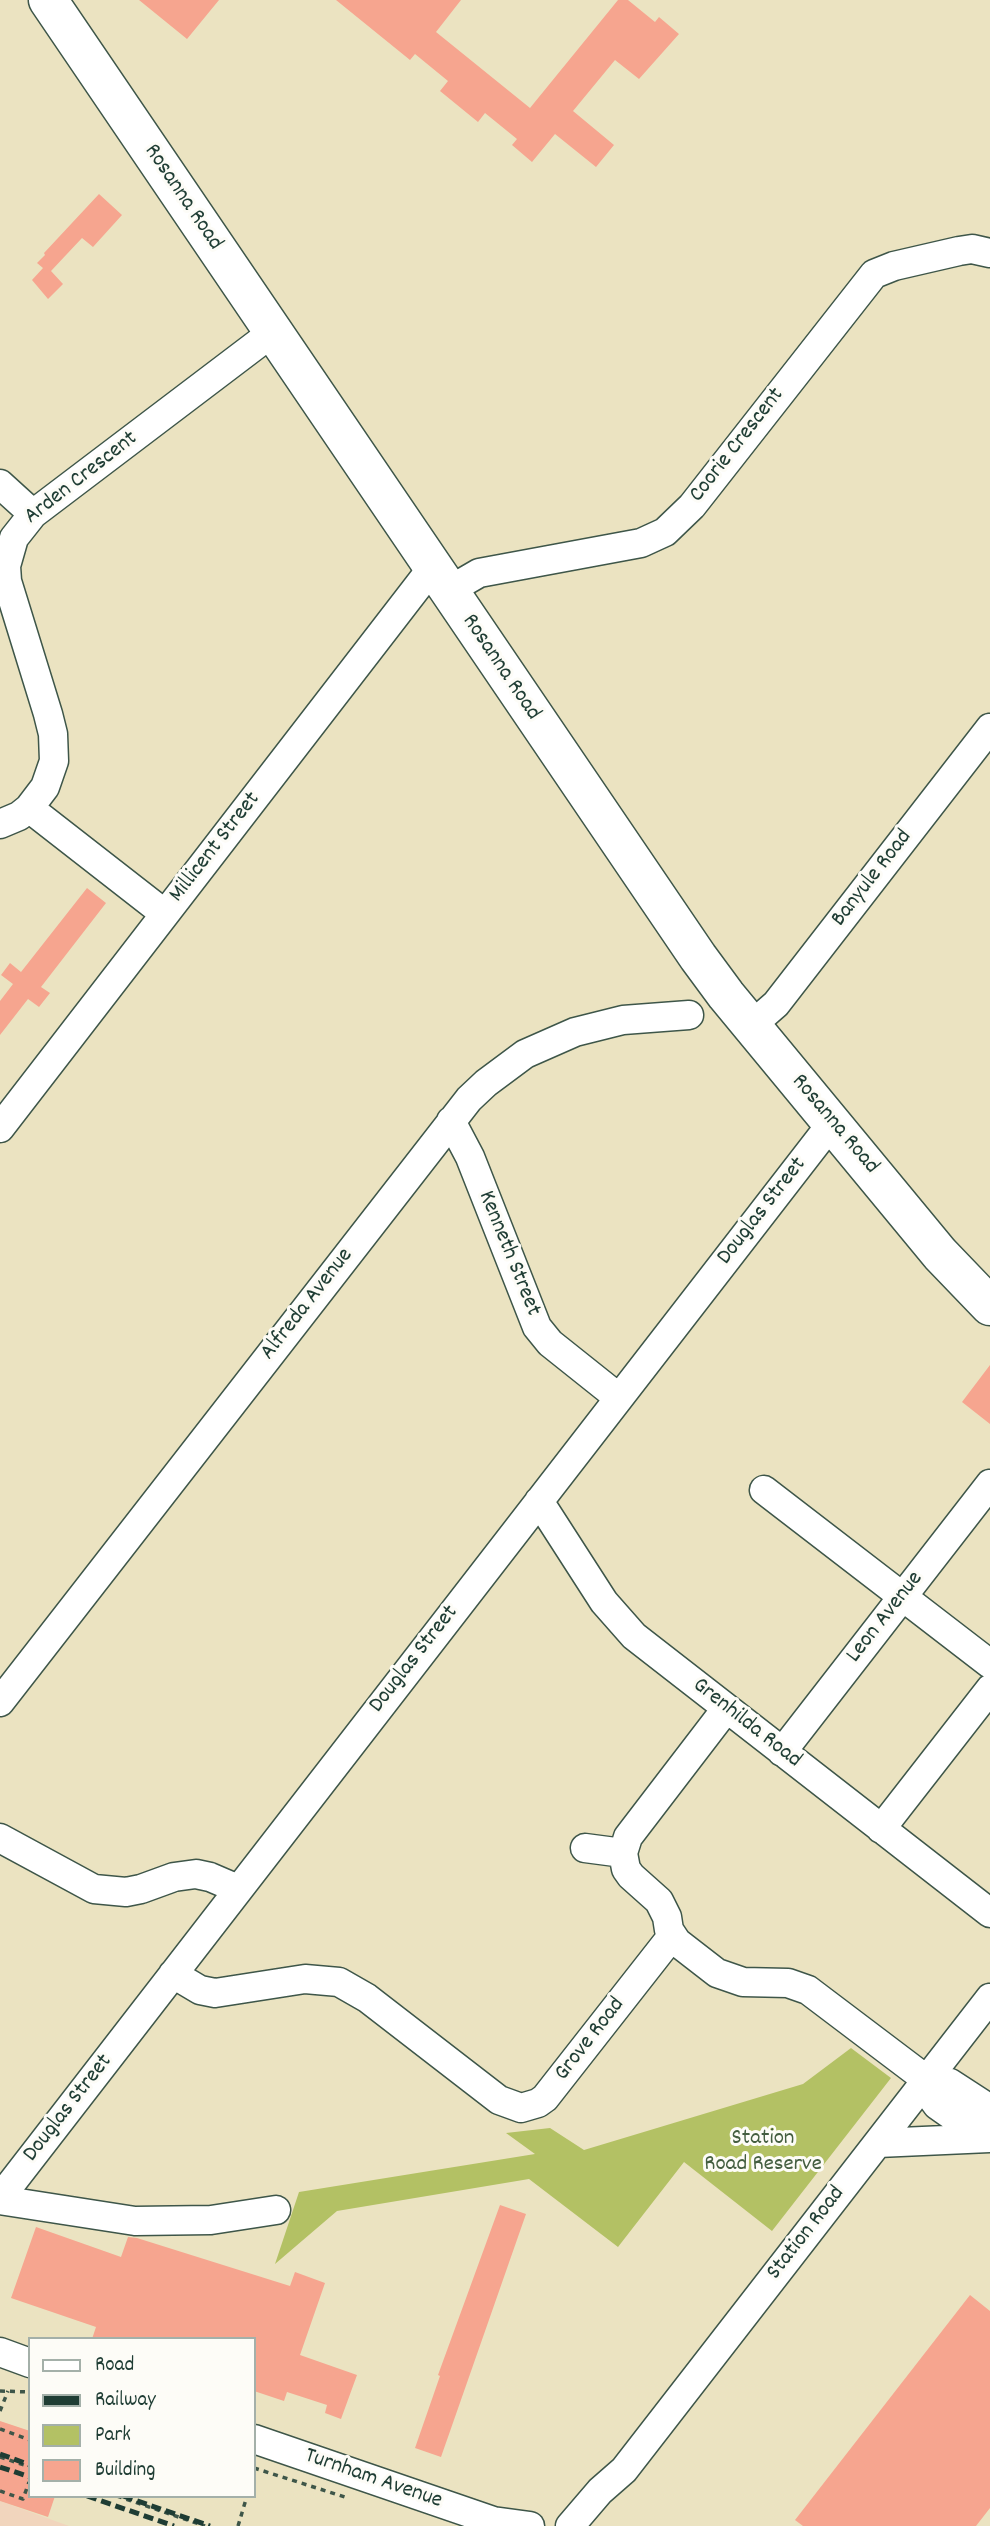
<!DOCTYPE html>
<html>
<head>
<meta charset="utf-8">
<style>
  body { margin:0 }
  #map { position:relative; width:990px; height:2526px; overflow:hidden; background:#ebe3c1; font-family:Dekko,sans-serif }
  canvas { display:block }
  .legend { position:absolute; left:28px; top:2337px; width:228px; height:161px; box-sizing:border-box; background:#fdfcf7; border:2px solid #a4b0a9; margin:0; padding:9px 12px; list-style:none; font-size:21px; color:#1f3d34 }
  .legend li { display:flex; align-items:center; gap:14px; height:35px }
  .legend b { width:35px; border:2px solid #a4b0a9 }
</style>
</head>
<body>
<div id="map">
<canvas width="990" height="2526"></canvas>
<ul class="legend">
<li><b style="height:9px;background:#fff"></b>Road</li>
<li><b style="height:9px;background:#1f3d34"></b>Railway</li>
<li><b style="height:19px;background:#b3c164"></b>Park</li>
<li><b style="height:19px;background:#f6a58f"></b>Building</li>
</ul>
</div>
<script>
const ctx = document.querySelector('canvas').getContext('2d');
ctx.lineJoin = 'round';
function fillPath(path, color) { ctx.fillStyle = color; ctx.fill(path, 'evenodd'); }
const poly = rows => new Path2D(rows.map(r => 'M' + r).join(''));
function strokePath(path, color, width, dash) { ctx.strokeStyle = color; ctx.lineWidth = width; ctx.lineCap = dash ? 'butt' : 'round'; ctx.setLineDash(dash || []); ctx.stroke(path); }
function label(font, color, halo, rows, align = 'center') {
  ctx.font = font + ' Dekko,sans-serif'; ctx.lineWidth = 6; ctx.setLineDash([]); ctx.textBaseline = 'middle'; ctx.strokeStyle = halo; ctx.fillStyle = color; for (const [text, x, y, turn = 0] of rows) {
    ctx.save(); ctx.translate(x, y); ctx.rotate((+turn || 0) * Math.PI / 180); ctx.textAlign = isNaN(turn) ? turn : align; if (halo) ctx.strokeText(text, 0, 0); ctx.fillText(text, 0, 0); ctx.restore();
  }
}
const built = poly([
  [0,2501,44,2517,69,2526,0,2526]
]);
const green = poly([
  [851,2048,891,2078,772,2231,684,2162,618,2247,529,2179,337,2211,275,2264,299,2192,535,2154,506,2133,550,2128,584,2150,803,2084]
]);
const building = poly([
  [139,0,219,0,187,39],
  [336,0,461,0,436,32,530,108,618,0,628,0,655,22,659,17,679,34,639,79,615,60,573,111,614,145,596,167,555,134,532,162,512,145,517,139,485,113,478,122,440,91,448,81,415,54,410,60],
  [99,194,122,215,93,247,82,238,51,271,63,284,48,299,32,280,43,268,37,263,45,255,44,253],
  [87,888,106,903,41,987,50,993,39,1007,28,999,0,1035,0,1001,13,984,1,975,10,963,21,972],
  [990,1365,990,1424,962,1402],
  [500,2205,526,2214,441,2457,415,2448,440,2376,438,2375],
  [36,2227,121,2257,128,2237,137,2238,290,2286,295,2272,325,2283,300,2355,357,2375,341,2419,325,2413,327,2405,287,2392,284,2401,254,2391,254,2339,92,2339,96,2327,11,2298],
  [970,2295,990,2311,990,2508,976,2526,803,2526,795,2520],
  [0,2421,30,2431,30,2496,55,2496,48,2517,0,2501]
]);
const path = poly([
  [0,2391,30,2392],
  [0,2411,8,2391],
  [0,2429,30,2440],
  [0,2457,30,2467],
  [254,2468,348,2498],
  [0,2491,23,2499,29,2482],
  [117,2496,205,2526],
  [238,2526,247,2496]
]);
const minor = poly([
  [0,484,33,514],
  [448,591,479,573,641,543,665,532,692,506,874,274,894,266,959,251,972,249,990,253],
  [29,808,165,914],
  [0,824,19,816,29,808,45,787,54,761,53,734,48,714,7,581,6,566,14,538,33,514,273,332],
  [752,1025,776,1004,990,728],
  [451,1121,470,1157,537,1327,550,1343,619,1398],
  [0,1128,432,568],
  [764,1490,990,1664],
  [539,1501,604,1602,634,1636,990,1913],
  [0,1702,469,1099,486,1083,525,1054,575,1032,623,1020,689,1015],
  [726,1709,628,1837,623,1853,626,1869,631,1876,659,1901,667,1917,669,1930,677,1942,717,1973,743,1982,788,1983,808,1990,927,2080,940,2080,950,2083,990,2109],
  [782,1752,990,1484],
  [881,1829,990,1689],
  [0,1838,94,1889,126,1892,141,1889,174,1877,196,1874,210,1877,238,1889],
  [585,1848,623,1853],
  [173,1974,200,1990,215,1993,305,1979,339,1982,367,1998,499,2100,521,2108,538,2103,545,2098,672,1936],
  [927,2080,929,2094,937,2105,964,2124,990,2135],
  [878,2143,990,2138],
  [0,2198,832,1123],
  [0,2200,135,2221,211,2220,276,2210],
  [0,2352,30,2363],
  [254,2439,493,2521,502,2526],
  [493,2521,530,2526],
  [570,2526,600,2491,624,2470,990,1998]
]);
const highway = poly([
  [48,0,698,957,726,995,940,1254,990,1306]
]);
const rail = poly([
  [0,2454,30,2465],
  [0,2467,30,2477],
  [87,2496,174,2526],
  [123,2496,210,2526]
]);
const streetNames = [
  ["Rosanna Road",182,198,56],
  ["Coorie Crescent",738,446,-52],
  ["Arden Crescent",82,479,-38],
  ["Rosanna Road",500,668,56],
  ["Millicent Street",216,848,-52],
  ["Banyule Road",873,879,-52],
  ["Rosanna Road",834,1125,50],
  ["Douglas Street",763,1212,-52],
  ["Kenneth Street",508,1254,68],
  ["Alfreda Avenue",308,1305,-52],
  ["Leon Avenue",886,1618,-52],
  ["Douglas Street",415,1660,-52],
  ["Grenhilda Road",746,1724,38],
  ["Grove Road",591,2040,-52],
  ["Douglas Street",69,2109,-52],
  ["Station Road",807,2234,-52],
  ["Turnham Avenue",373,2480,19]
];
const parkNames = [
  ["Station",763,2140],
  ["Road Reserve",763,2166]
];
fillPath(built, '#f1d5bd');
fillPath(green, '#b3c164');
fillPath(building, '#f6a58f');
strokePath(minor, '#3e5649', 31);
strokePath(highway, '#3e5649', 41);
strokePath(path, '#3e5649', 3.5, [5, 5]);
strokePath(minor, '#fff', 28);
strokePath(highway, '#fff', 38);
strokePath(rail, '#1f3d34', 5, [10, 5]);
label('23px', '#1f3d34', '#fdfcf7', streetNames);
label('23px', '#445e40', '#fdfcf7', parkNames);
</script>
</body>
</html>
